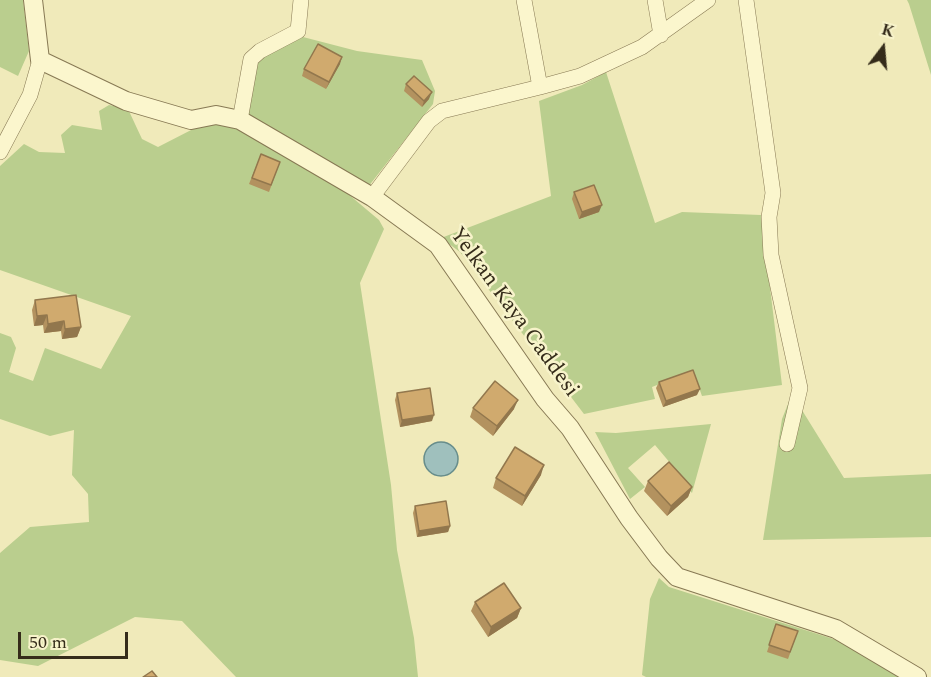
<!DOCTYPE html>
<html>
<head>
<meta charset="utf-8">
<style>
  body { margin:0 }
  #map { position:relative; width:931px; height:677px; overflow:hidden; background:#f0eaba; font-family:Spectral,serif }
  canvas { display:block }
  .north { position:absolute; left:853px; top:18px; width:60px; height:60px; -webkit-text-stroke:4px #f7f3ca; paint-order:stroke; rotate:16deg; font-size:16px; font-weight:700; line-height:24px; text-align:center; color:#352c1a }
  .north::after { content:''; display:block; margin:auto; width:21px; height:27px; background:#352c1a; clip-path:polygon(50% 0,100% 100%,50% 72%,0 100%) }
  .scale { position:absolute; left:18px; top:632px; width:110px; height:27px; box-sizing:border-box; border:3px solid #352c1a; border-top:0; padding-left:8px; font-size:18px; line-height:21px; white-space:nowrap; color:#352c1a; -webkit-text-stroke:4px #f7f3ca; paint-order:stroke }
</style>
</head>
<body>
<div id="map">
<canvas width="931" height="677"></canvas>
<div class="north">K</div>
<div class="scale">50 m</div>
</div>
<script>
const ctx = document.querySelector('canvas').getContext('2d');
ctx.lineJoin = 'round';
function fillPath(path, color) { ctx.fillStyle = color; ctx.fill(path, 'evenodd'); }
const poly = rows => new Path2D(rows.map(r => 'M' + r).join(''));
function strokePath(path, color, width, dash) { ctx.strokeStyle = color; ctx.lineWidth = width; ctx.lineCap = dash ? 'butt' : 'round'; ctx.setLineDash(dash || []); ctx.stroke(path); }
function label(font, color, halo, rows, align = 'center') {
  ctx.font = font + ' Spectral,serif'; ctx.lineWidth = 5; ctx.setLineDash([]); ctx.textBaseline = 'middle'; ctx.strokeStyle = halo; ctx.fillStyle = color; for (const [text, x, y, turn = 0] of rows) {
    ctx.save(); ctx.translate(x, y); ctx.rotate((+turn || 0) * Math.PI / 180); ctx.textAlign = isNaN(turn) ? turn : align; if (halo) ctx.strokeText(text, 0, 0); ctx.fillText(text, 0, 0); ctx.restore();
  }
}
const green = poly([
  [0,0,23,0,29,51,18,76,0,67],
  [907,0,931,0,931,75,909,4],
  [303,37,357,51,422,60,435,91,433,104,368,187,246,117,257,64,264,56],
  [606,72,655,223,682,212,761,215,782,385,702,396,693,371,652,387,655,399,584,414,460,252,441,238,551,196,539,101,582,85],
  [109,105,128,109,142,139,158,147,197,127,225,123,242,127,341,188,379,220,384,229,360,283,391,485,397,550,414,638,418,677,236,677,182,621,135,617,38,666,0,660,0,553,30,527,89,522,88,494,72,475,74,430,50,436,0,419,0,333,11,337,16,348,9,372,33,381,45,348,101,369,131,316,0,270,0,166,24,144,39,152,65,153,61,135,72,125,102,130,99,111],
  [792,394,844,478,931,474,931,537,763,540,782,419],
  [711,424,692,493,668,467,671,464,655,445,628,468,645,487,630,499,595,432,616,433],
  [659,578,669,587,843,642,901,677,646,677,642,675,650,599]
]);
const water = poly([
  '424 459a17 17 0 1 1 34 0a17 17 0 1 1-34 0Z'
]);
const minor = poly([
  [655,0,661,35],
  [746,0,773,193,769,217,771,255,800,388,787,444],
  [540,87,580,76,642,47,708,0],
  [240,120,251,59,260,51,298,31,301,0],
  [0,152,30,95,40,60],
  [372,197,429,121,442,111,540,87,524,0]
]);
const tertiary = poly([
  [33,0,40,60,126,101,191,120,216,115,240,120,372,197,438,245,545,399,570,428,629,518,659,558,677,577,836,629,917,677]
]);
const wall = poly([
  [340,64,326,89,302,76,304,69],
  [406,84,429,99,422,107,404,91],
  [261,154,280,162,269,192,249,184],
  [574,192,599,212,579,219,572,199],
  [35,300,81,327,77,337,62,339,61,331,44,333,43,325,34,326,32,310],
  [659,382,697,395,663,407,656,388],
  [397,393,432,421,400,427,395,400],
  [473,408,514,409,493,436,470,417],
  [541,475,522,506,493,488,496,478],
  [648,481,692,487,688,497,667,516,644,491],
  [415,506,450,526,448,532,417,537,413,513],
  [475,602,521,608,517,618,488,637,471,611],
  [776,624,798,631,788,659,767,652]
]);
const shadedWall = poly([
  [342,57,340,64,326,89,329,82],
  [432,92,429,99,422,107,424,101],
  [602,205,599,212,579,219,582,212],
  [47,315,43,325,34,326,37,316],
  [64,321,61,331,44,333,48,324],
  [81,327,77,337,62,339,65,329],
  [700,389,697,395,663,407,666,401],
  [518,400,514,409,493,436,497,426],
  [434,415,432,421,400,427,402,420],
  [544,465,541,475,522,506,525,496],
  [692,487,688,497,667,516,671,506],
  [450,526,448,532,417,537,419,531],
  [521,608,517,618,488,637,491,627]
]);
const building = poly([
  [318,44,342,57,329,82,304,69,318,44],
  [414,76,432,92,424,101,406,84,414,76],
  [261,154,280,162,271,185,252,178,261,154],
  [594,185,602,205,582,212,574,192,594,185],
  [76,295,81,327,65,329,64,321,48,324,47,315,37,316,35,300,76,295],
  [693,370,700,389,666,401,659,382,693,370],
  [495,381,518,400,497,426,473,408,495,381],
  [430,388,434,415,402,420,397,393,430,388],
  [515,447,544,465,525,496,496,478,515,447],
  [669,462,692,487,671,506,648,481,669,462],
  [446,501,450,526,419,531,415,506,446,501],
  [504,583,521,608,491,627,475,602,504,583],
  [776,624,798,631,790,652,769,645,776,624],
  [152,671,157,677,143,677,152,671]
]);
const streetNames = [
  ["Yelkan Kaya Caddesi",513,313,54]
];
fillPath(green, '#bace8e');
fillPath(water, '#9fc0bd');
strokePath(water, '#678d8b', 1.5);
strokePath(minor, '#877954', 16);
strokePath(tertiary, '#877954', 20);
strokePath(minor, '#fbf6cd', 15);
strokePath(tertiary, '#fbf6cd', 18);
fillPath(wall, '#b3925f');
fillPath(shadedWall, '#92774d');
fillPath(building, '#d0aa6e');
strokePath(building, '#92774d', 1.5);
label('22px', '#352c1a', '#f7f3ca', streetNames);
</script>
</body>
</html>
